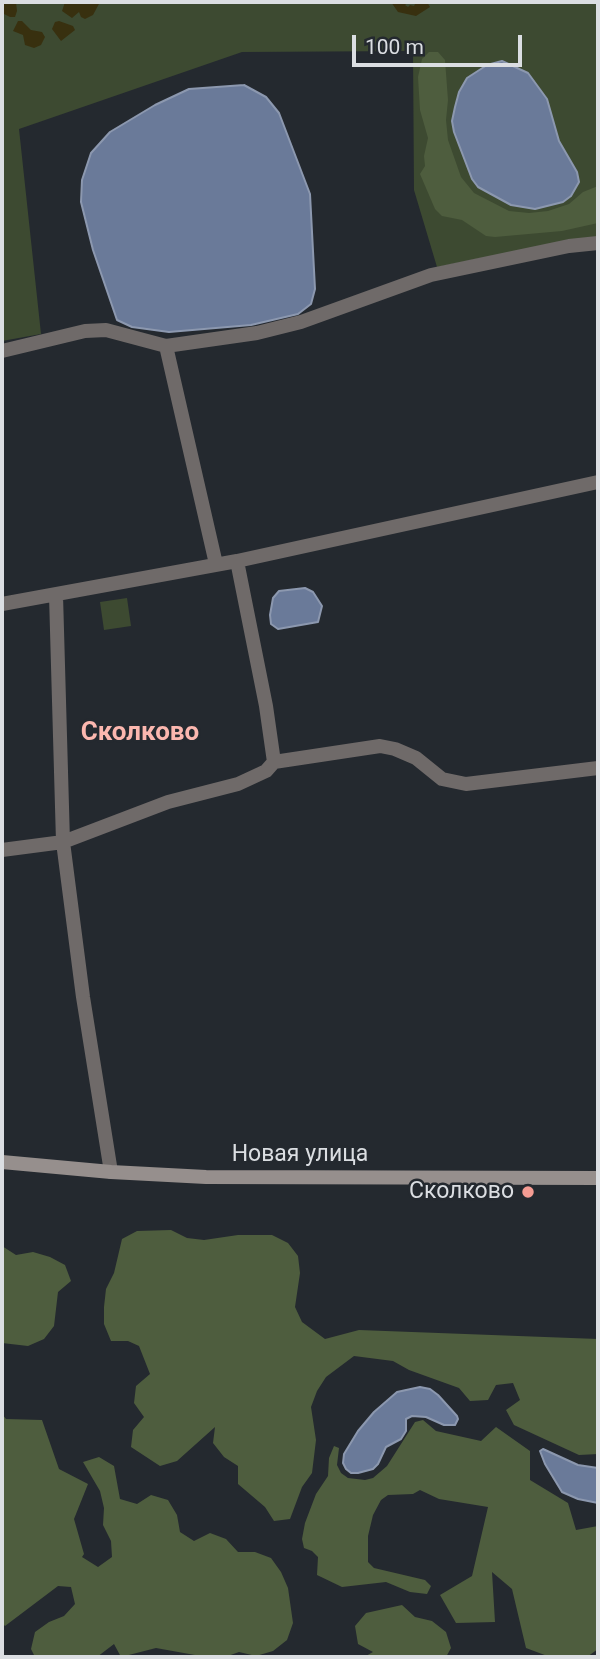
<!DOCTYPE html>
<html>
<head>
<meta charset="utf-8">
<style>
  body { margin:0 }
  #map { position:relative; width:600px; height:1659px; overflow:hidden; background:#24292f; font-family:Roboto,sans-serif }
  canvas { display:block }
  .frame { position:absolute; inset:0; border:4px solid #dbdee2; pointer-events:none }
  .scale { position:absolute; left:352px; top:35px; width:170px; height:32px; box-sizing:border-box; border:4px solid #dbdee2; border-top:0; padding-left:9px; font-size:21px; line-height:24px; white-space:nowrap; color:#dbdee2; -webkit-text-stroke:5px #24292f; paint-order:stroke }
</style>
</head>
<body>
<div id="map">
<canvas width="600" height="1659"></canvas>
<div class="frame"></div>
<div class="scale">100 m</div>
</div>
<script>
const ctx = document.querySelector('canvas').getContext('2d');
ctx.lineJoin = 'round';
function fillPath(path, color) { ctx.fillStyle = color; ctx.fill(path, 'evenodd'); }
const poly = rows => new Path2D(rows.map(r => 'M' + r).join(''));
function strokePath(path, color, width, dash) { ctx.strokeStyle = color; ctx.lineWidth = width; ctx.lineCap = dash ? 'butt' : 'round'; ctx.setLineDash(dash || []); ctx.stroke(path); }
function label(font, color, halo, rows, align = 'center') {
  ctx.font = font + ' Roboto,sans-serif'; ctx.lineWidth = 5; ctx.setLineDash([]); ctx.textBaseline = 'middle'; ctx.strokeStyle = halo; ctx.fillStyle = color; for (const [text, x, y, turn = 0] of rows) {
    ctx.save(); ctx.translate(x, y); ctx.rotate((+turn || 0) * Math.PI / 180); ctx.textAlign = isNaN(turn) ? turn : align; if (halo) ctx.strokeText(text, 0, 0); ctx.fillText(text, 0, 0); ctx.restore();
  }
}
const green = poly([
  [2,2,598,2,598,238,577,239,437,267,414,190,413,51,242,52,19,129,41,334,2,341],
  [127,598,131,626,104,630,100,602]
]);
const forest = poly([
  [429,52,438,52,445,60,448,100,446,120,448,140,461,177,474,193,509,211,529,213,548,211,569,204,583,192,598,186,598,223,562,231,495,237,486,236,462,220,442,216,435,209,420,174,425,166,424,156,428,138,420,110,418,77,422,59],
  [171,1230,187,1238,204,1240,238,1235,272,1235,288,1243,298,1256,300,1273,295,1307,302,1322,325,1339,359,1330,598,1339,598,1454,579,1455,514,1425,506,1410,520,1400,513,1383,496,1385,488,1400,470,1401,459,1388,409,1370,393,1361,354,1356,326,1377,317,1391,311,1407,316,1440,312,1473,302,1487,290,1519,274,1521,265,1507,238,1484,238,1466,224,1457,213,1443,215,1427,177,1461,160,1466,131,1447,133,1430,144,1417,134,1403,136,1386,150,1374,139,1346,128,1341,111,1341,104,1324,104,1307,106,1289,114,1273,122,1239,137,1231],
  [2,1246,16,1255,33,1252,50,1257,65,1265,71,1281,58,1292,54,1326,44,1339,28,1346,2,1343],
  [2,1414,6,1419,42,1420,59,1469,88,1484,74,1519,84,1554,82,1557,98,1567,112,1557,111,1541,103,1525,104,1508,100,1491,83,1462,99,1457,114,1466,120,1499,137,1504,151,1495,168,1500,177,1515,180,1532,194,1541,210,1533,226,1539,238,1552,255,1552,271,1558,281,1572,288,1588,293,1623,287,1640,273,1651,256,1656,239,1652,225,1657,206,1657,156,1648,121,1657,114,1644,97,1657,35,1657,31,1649,35,1632,49,1622,64,1616,75,1604,71,1587,58,1586,5,1626,2,1623],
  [423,1420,436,1431,481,1441,496,1427,530,1451,530,1480,568,1503,576,1530,598,1526,598,1649,587,1657,550,1657,526,1648,512,1589,492,1572,495,1622,456,1623,440,1595,472,1576,488,1507,439,1499,420,1490,413,1494,388,1495,381,1500,373,1515,368,1536,368,1562,374,1568,425,1580,431,1586,427,1594,410,1592,386,1582,342,1587,317,1575,318,1557,312,1551,304,1548,302,1539,305,1523,316,1494,328,1476,329,1458,334,1446,339,1448,337,1465,341,1473,348,1478,365,1480,373,1478,387,1466,415,1422],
  [402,1605,415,1617,432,1621,446,1632,451,1648,446,1657,364,1657,373,1652,358,1644,355,1626,366,1613]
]);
const sand = poly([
  [2,2,16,2,17,11,15,17,10,17,2,13],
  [65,2,100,2,93,15,85,19,81,17,79,12,72,18,62,11],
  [391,2,409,2,405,5,408,7,410,5,414,6,416,2,427,2,430,7,416,16,398,12],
  [18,21,22,21,31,30,42,32,45,37,41,45,34,48,25,45,23,35,13,31],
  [59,21,73,26,75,30,61,41,52,29,55,22]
]);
const water = poly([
  [502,61,528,73,547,99,559,141,577,172,579,182,571,196,563,202,535,209,511,205,478,187,472,179,454,132,452,121,455,107,459,92,467,78,487,65,502,61],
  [244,85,266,97,279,113,310,194,315,289,311,304,298,314,251,325,169,332,132,327,117,320,93,250,81,202,82,180,91,153,110,132,155,105,189,89,244,85],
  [305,588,313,592,322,606,318,622,278,629,271,624,270,615,273,598,279,591,305,588],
  [420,1387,430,1389,438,1395,457,1416,458,1419,455,1425,444,1425,426,1417,412,1416,406,1419,406,1431,401,1439,386,1447,378,1464,373,1469,358,1473,351,1473,346,1469,343,1463,344,1454,358,1431,374,1412,397,1392,420,1387],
  [543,1449,578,1465,598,1468,598,1503,578,1499,562,1492,545,1464,540,1451,543,1449]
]);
const street = poly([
  [166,346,216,564],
  [2,351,85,331,106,330,166,346,257,333,301,322,431,275,569,246,598,243],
  [237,561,266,706,274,762,380,746,395,749,416,758,442,779,466,784,598,768],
  [56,595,63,842,83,997,111,1172],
  [2,604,237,561,598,482],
  [2,850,63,842,168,802,238,784,266,771,274,762]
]);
const secondary = poly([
  [2,1162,111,1172,206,1177,598,1178]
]);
const markers = [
  [528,1192,7,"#f59c93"]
];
const streetNames = [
  ["Новая улица",300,1155]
];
const poiNames = [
  ["Сколково",514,1192]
];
const quarterNames = [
  ["Сколково",140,733]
];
fillPath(green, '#3d4a31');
fillPath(forest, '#4e5d3e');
fillPath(sand, '#38300f');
fillPath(water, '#6a7a99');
strokePath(water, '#8c98af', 2);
strokePath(street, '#6f6a69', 14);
strokePath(secondary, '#968f8d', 14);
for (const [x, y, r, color] of markers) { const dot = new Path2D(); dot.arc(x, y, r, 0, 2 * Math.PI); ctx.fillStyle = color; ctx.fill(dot); strokePath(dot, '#24292f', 2.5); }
label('23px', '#dbdee2', '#24292f', streetNames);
label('23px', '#dbdee2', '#24292f', poiNames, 'right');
label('bold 26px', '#fbb7af', '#24292f', quarterNames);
</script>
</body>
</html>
